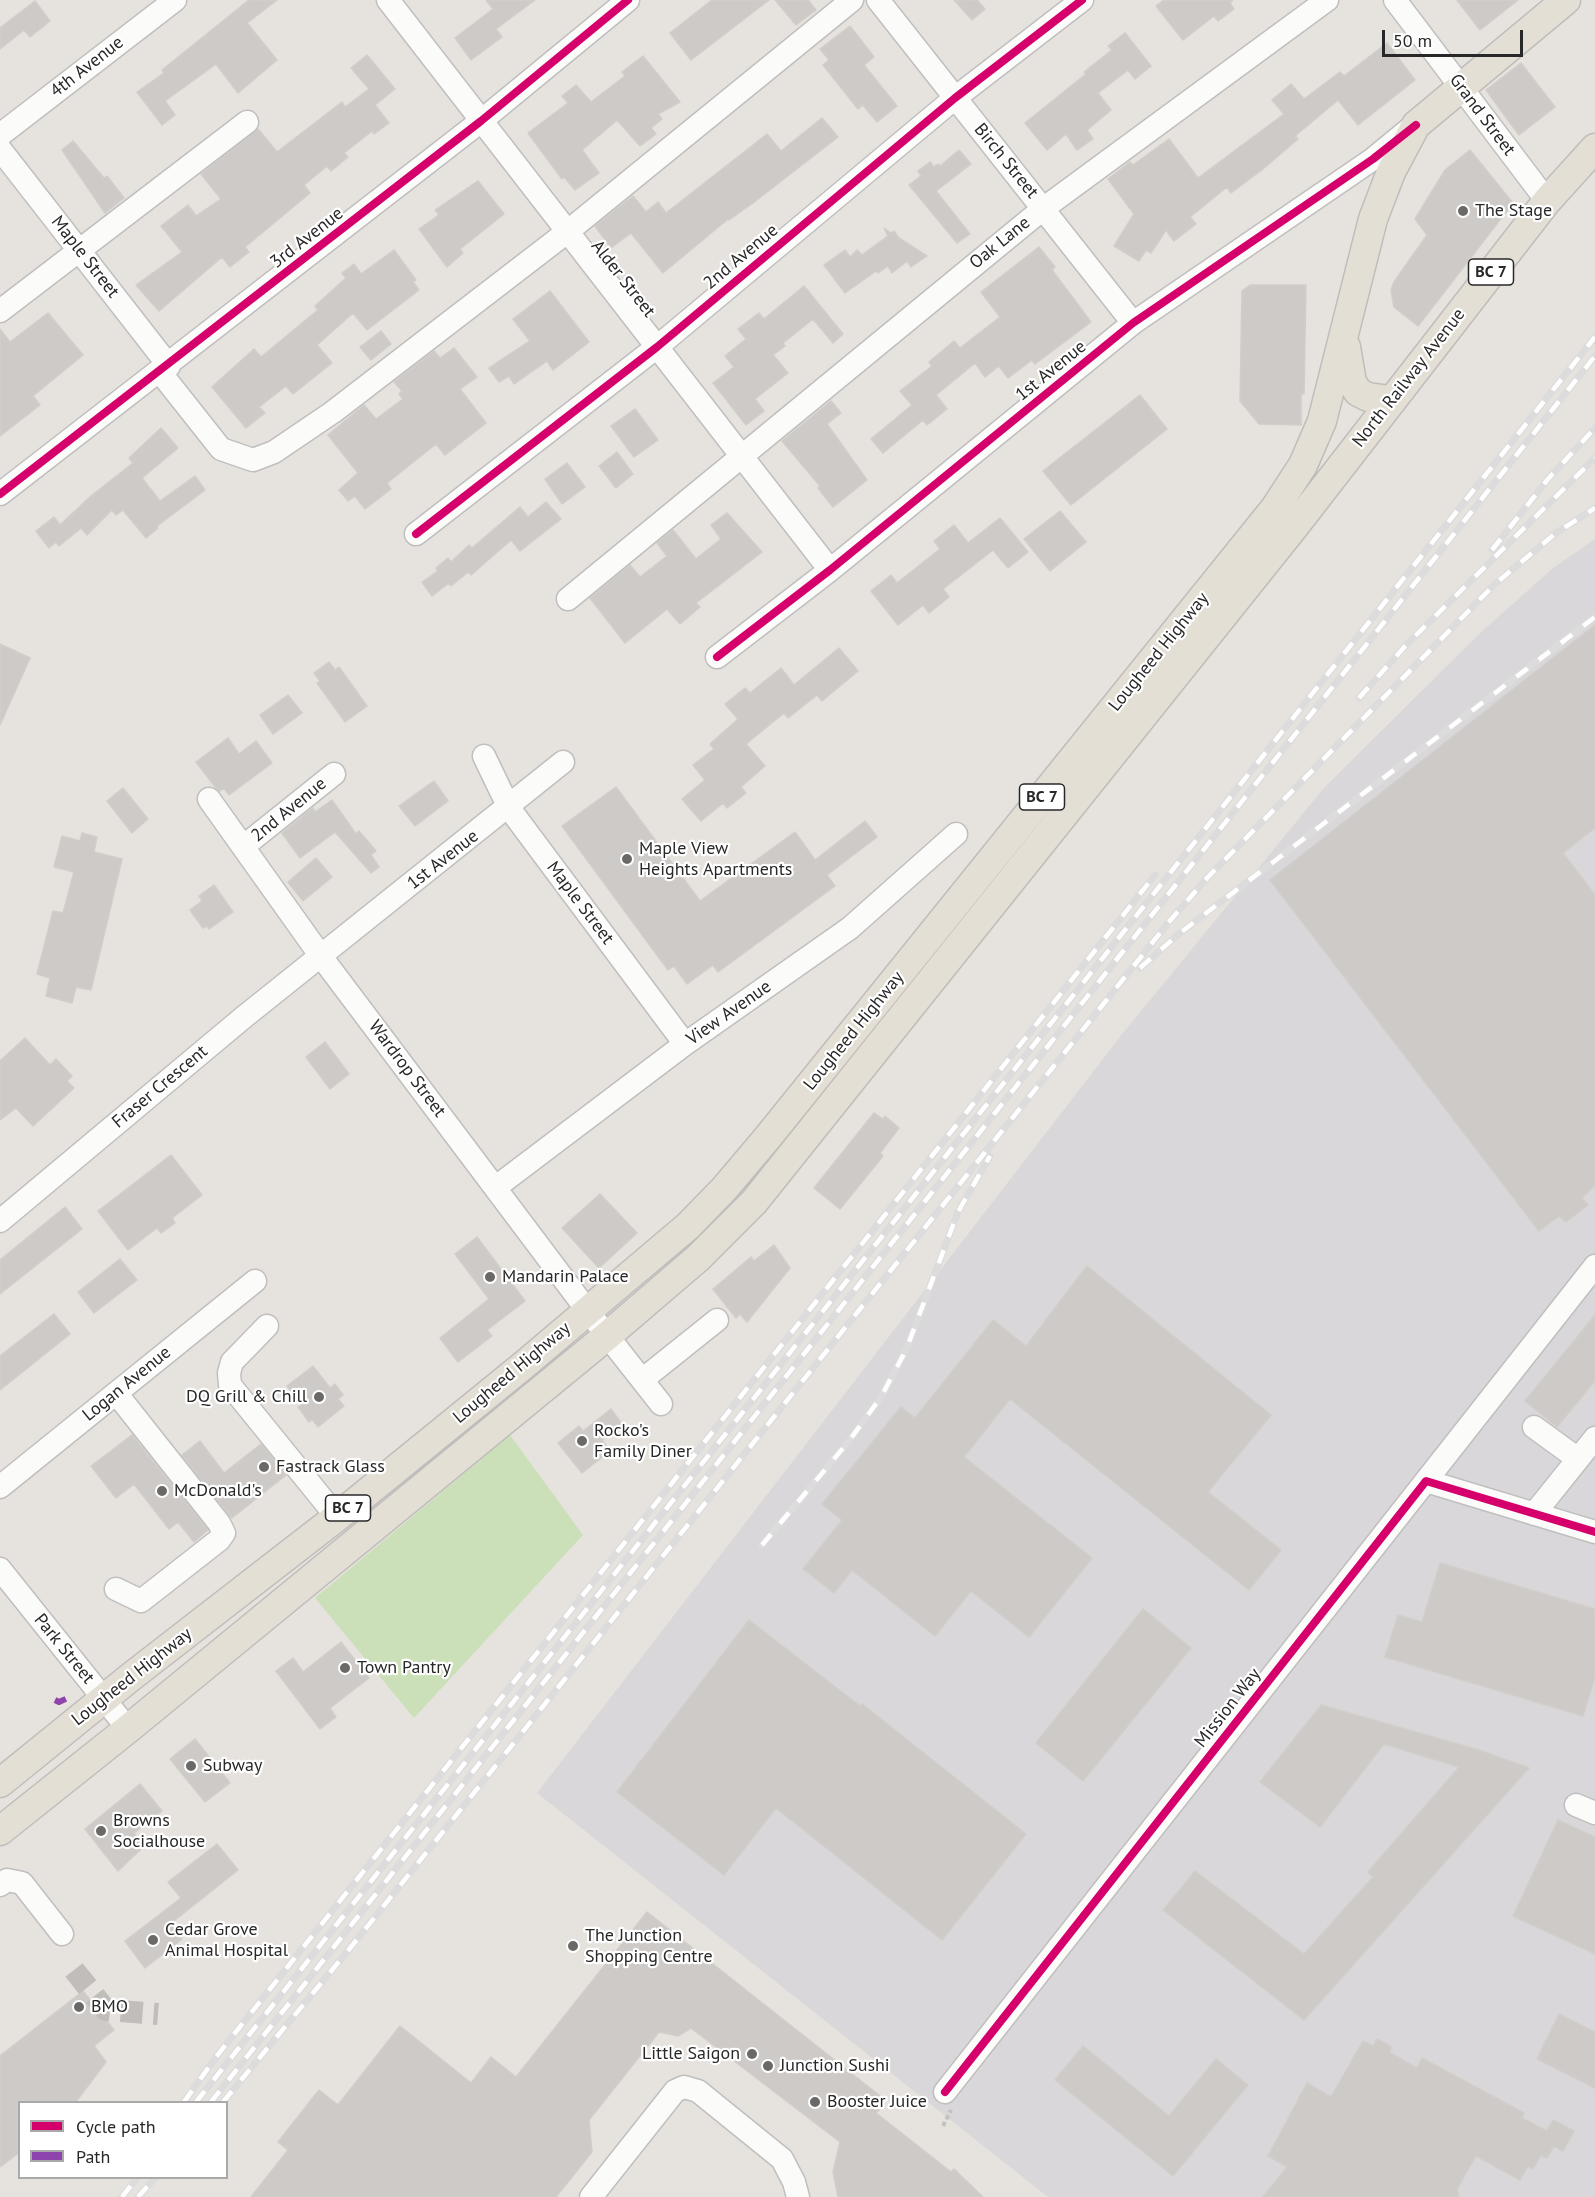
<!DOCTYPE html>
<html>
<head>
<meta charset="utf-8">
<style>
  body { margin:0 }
  #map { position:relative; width:1595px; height:2197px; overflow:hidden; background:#e6e2de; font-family:"PT Sans",sans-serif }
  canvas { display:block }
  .legend { position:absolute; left:18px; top:2101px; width:210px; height:78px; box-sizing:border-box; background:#fff; border:2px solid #a9a9a9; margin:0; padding:8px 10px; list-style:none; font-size:18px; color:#282828 }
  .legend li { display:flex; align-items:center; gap:12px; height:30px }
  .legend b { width:30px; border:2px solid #a9a9a9 }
  .scale { position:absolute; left:1382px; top:30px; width:141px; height:27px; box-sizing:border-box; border:3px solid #282828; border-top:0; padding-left:8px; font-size:18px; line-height:21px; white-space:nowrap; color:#282828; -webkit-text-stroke:4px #fff; paint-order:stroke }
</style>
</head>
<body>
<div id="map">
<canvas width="1595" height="2197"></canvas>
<ul class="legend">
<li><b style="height:8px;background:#d6006c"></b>Cycle path</li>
<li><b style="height:8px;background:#8e44ad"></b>Path</li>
</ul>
<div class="scale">50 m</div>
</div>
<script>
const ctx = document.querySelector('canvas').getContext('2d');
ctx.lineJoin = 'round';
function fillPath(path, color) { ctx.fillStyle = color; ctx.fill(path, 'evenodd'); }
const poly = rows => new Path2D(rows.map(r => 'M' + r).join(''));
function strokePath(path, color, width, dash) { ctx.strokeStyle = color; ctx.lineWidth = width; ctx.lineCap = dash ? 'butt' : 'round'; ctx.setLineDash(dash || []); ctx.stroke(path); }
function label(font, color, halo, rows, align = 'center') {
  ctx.font = font + ' "PT Sans",sans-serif'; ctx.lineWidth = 4.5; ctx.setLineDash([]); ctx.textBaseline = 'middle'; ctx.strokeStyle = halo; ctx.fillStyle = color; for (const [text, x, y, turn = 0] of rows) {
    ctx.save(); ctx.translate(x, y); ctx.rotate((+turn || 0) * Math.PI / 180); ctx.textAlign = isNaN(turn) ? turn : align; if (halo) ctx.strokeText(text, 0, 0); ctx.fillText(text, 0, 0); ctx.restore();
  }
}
const industrial = poly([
  [1595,539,1595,2197,1048,2197,537,1793,1123,1033,1324,788,1479,634,1552,569]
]);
const green = poly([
  [510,1435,583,1535,414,1718,315,1598]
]);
const building = poly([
  [249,0,277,0,247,23,277,60,238,93,216,64,165,101,175,115,162,125,137,92,164,73,162,70,249,0],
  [486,0,535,0,496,29,502,37,471,60,455,38,493,9,486,0],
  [712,0,769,0,691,60,670,33,712,0],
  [775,0,808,0,816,10,796,25,775,0],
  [954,0,977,0,985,9,972,20,954,0],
  [1164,0,1233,0,1230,3,1234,9,1218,21,1214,16,1183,40,1156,6,1164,0],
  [1457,0,1518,0,1480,30,1457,0],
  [35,1,50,21,30,37,24,30,0,49,0,28,35,1],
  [850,26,874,57,864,65,897,106,877,122,863,105,858,109,823,65,829,60,820,49,850,26],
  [1125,33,1151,66,1135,79,1128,70,1098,93,1111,110,1087,130,1093,139,1077,150,1066,134,1047,150,1025,123,1086,74,1084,72,1112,50,1108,46,1125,33],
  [1387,43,1415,80,1358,125,1338,100,1295,136,1298,139,1263,169,1231,193,1227,187,1190,217,1196,224,1174,241,1166,230,1151,253,1146,250,1139,261,1114,246,1134,214,1108,179,1130,162,1133,165,1169,139,1198,178,1284,114,1272,100,1291,84,1304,99,1340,72,1344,76,1387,43],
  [367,55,395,89,375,105,389,123,374,134,372,131,344,153,348,157,331,171,327,166,304,185,310,193,245,247,249,252,230,267,222,257,159,311,136,285,182,252,161,226,188,205,196,216,221,199,201,174,258,129,277,152,342,102,345,107,369,89,351,68,367,55],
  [643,56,680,102,658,114,662,119,651,128,656,134,640,146,617,120,582,150,599,173,575,190,564,177,562,179,528,133,568,103,562,96,576,85,591,102,625,76,622,72,643,56],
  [1521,63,1555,107,1519,135,1486,90,1521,63],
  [822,118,838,137,753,203,729,220,728,219,663,273,631,233,611,248,595,226,633,196,646,212,658,202,666,213,767,134,781,151,822,118],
  [73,141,104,178,107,176,124,198,105,213,62,150,73,141],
  [959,150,971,164,936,191,970,234,957,243,909,185,921,176,918,171,930,162,934,167,938,164,940,166,959,150],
  [1470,150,1513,203,1418,326,1394,307,1391,290,1394,282,1427,235,1415,219,1445,170,1470,150],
  [478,181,504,214,460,249,463,253,447,267,419,229,439,215,435,210,478,181],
  [884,228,891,233,894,231,899,238,927,256,911,267,907,261,892,273,888,266,878,273,876,271,845,293,824,265,845,250,850,257,857,250,862,255,888,236,884,228],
  [1039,247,1055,267,1052,270,1091,322,1035,364,1032,360,1008,378,999,366,985,377,975,363,936,395,947,409,927,425,923,420,883,453,871,439,912,405,900,391,932,366,929,362,954,341,960,348,1000,317,981,292,1039,247],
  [394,250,416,280,413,282,419,290,367,330,353,313,317,345,332,363,293,394,286,386,259,407,265,413,246,428,212,387,254,349,261,357,318,310,315,306,346,278,342,273,354,264,361,274,394,250],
  [1250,285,1306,285,1304,394,1301,394,1301,425,1259,424,1240,401,1242,291,1250,285],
  [804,286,843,334,833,343,813,319,783,343,785,346,773,355,788,373,755,399,764,411,746,425,713,383,734,367,725,356,746,339,738,329,759,313,764,319,804,286],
  [550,291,589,342,553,370,547,361,514,384,509,376,499,382,489,368,530,341,513,319,550,291],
  [48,313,83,355,33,396,40,405,0,436,0,329,10,342,48,313],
  [381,331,391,344,371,360,360,347,381,331],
  [454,348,477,377,460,389,486,423,445,455,436,444,387,483,391,489,365,509,355,496,348,501,339,490,358,473,328,435,364,405,376,419,403,399,399,394,402,391,394,382,434,351,440,358,454,348],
  [1140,395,1167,429,1071,505,1043,471,1140,395],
  [831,401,841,413,827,424,867,480,833,507,818,488,820,486,782,441,831,401],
  [635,409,658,440,634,457,611,426,635,409],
  [161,428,178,448,142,478,160,501,195,476,205,490,157,526,158,528,146,538,123,510,116,515,112,510,87,535,81,528,59,546,56,542,49,548,36,531,54,517,60,525,91,496,133,463,129,458,161,428],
  [617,452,633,474,616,488,599,466,617,452],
  [567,463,585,487,562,504,545,479,567,463],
  [546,502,561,519,520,551,511,540,471,575,468,572,451,586,449,583,432,596,422,582,438,571,436,568,448,558,451,562,469,545,472,548,520,507,528,517,546,502],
  [1060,511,1086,542,1050,571,1024,539,1060,511],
  [727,513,762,552,696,603,700,607,680,624,667,609,625,643,590,598,630,565,640,577,667,556,657,543,673,530,696,559,721,539,711,525,727,513],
  [1000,518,1028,552,1008,568,993,550,943,589,949,597,929,613,923,605,898,625,871,591,891,575,897,583,940,549,934,541,954,525,968,543,1000,518],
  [1595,625,1595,828,1563,853,1595,895,1595,1185,1582,1198,1588,1205,1566,1222,1559,1216,1539,1231,1270,880,1595,625],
  [0,644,30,658,0,725,0,644],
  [839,648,858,671,822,701,817,695,788,718,784,713,746,744,765,766,741,787,746,793,727,808,723,803,701,821,682,799,705,780,693,765,714,749,710,744,738,719,725,704,745,688,750,693,781,668,794,685,839,648],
  [329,662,335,670,339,667,367,706,345,722,317,683,320,681,314,673,329,662],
  [288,695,302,713,273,734,260,715,288,695],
  [228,738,239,754,256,741,272,763,229,795,224,788,220,791,216,788,196,762,228,738],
  [434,781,448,801,415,826,399,806,434,781],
  [616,787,700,901,795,832,815,860,865,821,877,837,827,875,835,886,718,972,713,965,687,984,674,966,668,970,562,826,616,787],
  [123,788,148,819,132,833,107,801,123,788],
  [332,800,356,834,359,831,376,851,371,855,379,867,371,873,335,832,300,858,282,833,313,808,315,812,332,800],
  [82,833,97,837,94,852,122,859,91,990,76,987,72,1003,46,996,50,978,37,974,53,911,63,913,74,872,54,867,62,836,80,841,82,833],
  [316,858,332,877,303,901,288,882,316,858],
  [214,885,233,912,209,929,207,926,203,928,190,910,202,901,199,896,214,885],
  [25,1038,50,1065,56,1059,72,1076,67,1081,74,1088,33,1126,16,1108,0,1120,0,1061,25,1038],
  [325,1042,349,1074,330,1089,306,1057,325,1042],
  [874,1113,883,1119,885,1116,899,1128,880,1153,883,1156,840,1209,814,1188,874,1113],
  [171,1155,202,1195,172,1218,175,1223,161,1233,157,1228,128,1250,98,1211,171,1155],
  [600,1194,637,1233,599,1268,562,1228,600,1194],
  [65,1207,82,1229,0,1294,0,1260,65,1207],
  [477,1237,525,1301,487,1330,492,1336,458,1362,440,1338,489,1299,455,1254,477,1237],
  [774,1245,790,1268,747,1322,740,1314,736,1318,713,1289,751,1257,754,1261,774,1245],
  [120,1259,137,1280,94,1313,78,1292,120,1259],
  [1087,1266,1271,1415,1208,1492,1281,1550,1249,1590,1010,1399,964,1457,1092,1558,1029,1637,971,1591,935,1636,852,1570,834,1593,803,1569,842,1520,822,1504,901,1407,915,1418,993,1320,1026,1346,1087,1266],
  [54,1314,70,1334,0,1390,0,1356,54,1314],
  [1595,1315,1595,1381,1557,1427,1525,1401,1595,1315],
  [313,1366,330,1388,335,1384,343,1395,338,1399,344,1406,318,1427,312,1419,309,1422,298,1407,302,1404,287,1386,313,1366],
  [611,1409,622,1424,602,1440,610,1451,582,1473,558,1443,579,1426,583,1431,611,1409],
  [132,1435,208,1530,194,1542,178,1522,169,1529,134,1484,116,1498,91,1466,132,1435],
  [200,1441,224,1473,261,1444,286,1475,232,1518,182,1455,200,1441],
  [1440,1563,1595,1609,1595,1677,1583,1716,1385,1657,1398,1615,1422,1622,1440,1563],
  [1143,1609,1191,1648,1083,1781,1036,1743,1143,1609],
  [749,1620,860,1706,862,1704,1026,1834,942,1940,776,1808,724,1875,617,1792,749,1620],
  [341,1642,369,1678,330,1708,336,1717,320,1729,276,1671,293,1658,303,1672,341,1642],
  [1321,1705,1479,1750,1529,1768,1304,2020,1163,1910,1195,1871,1304,1954,1373,1877,1368,1872,1459,1767,1384,1744,1320,1827,1260,1782,1321,1705],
  [195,1739,230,1783,205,1802,170,1759,195,1739],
  [140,1784,162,1811,134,1833,144,1846,118,1871,85,1829,140,1784],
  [1558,1820,1595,1837,1595,1954,1513,1916,1558,1820],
  [217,1844,238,1870,170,1924,182,1939,145,1968,125,1941,181,1898,168,1882,217,1844],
  [647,1912,884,2099,876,2109,879,2110,876,2113,951,2172,954,2169,983,2197,838,2197,833,2172,840,2142,691,2028,678,2036,659,2032,589,2120,592,2152,556,2197,251,2197,288,2150,278,2142,319,2090,338,2105,400,2026,471,2083,491,2057,516,2077,647,1912],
  [83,1991,114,2030,94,2046,106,2062,75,2103,20,2103,20,2152,0,2167,0,2056,83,1991],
  [1559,2014,1595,2032,1595,2088,1537,2059,1559,2014],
  [1377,2039,1392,2047,1389,2052,1417,2068,1422,2058,1524,2113,1522,2118,1547,2131,1553,2120,1574,2131,1563,2151,1554,2146,1547,2158,1541,2155,1533,2169,1528,2166,1520,2180,1476,2156,1457,2189,1459,2197,1263,2197,1287,2167,1268,2156,1307,2083,1331,2097,1363,2041,1373,2046,1377,2039],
  [1083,2046,1169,2116,1216,2059,1248,2085,1173,2176,1055,2080,1083,2046]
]);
const minorTunnel = poly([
  [74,1970,106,2010,158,2014]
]);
const path = poly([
  [943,2126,951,2110]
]);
const minor = poly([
  [388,0,830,570],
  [878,0,1133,323],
  [1395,0,1547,201],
  [0,135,175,0],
  [0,149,169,366],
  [0,311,247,122],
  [160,372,221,449,253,460,274,452,333,412,567,232,852,0],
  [0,494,481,121,628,0],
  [416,534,657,347,955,98,1082,0],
  [568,599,1044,208,1327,0],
  [717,657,830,570,1133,323,1373,159,1412,127],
  [484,756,509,808,685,1044],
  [209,799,320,955,587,1310,661,1404],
  [244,846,334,774],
  [496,1187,685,1044,850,928,956,834],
  [0,1221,244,1017,563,762],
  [267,1326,232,1362,229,1373,230,1385,337,1517],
  [642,1380,717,1320],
  [116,1393,219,1523,224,1533,219,1540,141,1601,116,1589],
  [1534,1427,1578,1459],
  [1426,1481,1595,1532],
  [0,1487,255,1281],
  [1534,1514,1595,1438],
  [0,1569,128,1729],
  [1576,1805,1595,1813],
  [0,1885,7,1880,22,1883,62,1934],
  [945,2092,1595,1266],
  [591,2197,675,2091,684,2087,698,2091,782,2159,794,2182,798,2197]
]);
const major = poly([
  [1346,347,1352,382,1358,392,1368,397,1390,400],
  [0,1783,132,1676,337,1517,525,1364,688,1226,724,1189,768,1137,1275,508,1303,465,1322,421,1373,219,1391,172,1416,125,1566,0],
  [0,1831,128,1729,607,1336,698,1258,754,1202,1294,527,1547,201,1595,148]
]);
const rail = poly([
  [1492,550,1548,479,1595,428],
  [1359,698,1407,644,1595,458],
  [1140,968,1180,933,1595,617],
  [762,1545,849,1441,881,1397,906,1350,958,1212,990,1156],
  [184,2102,216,2057,1155,875],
  [196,2102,1595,337],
  [211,2102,1595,356],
  [223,2102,351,1947,1168,923,1207,878,1495,584,1556,533,1595,508],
  [122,2197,137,2178],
  [138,2197,155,2178]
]);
const quiet = poly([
  [55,1700,59,1702,70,1697]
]);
const cycleway = poly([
  [0,494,481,121,628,0],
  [416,534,657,347,955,98,1082,0],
  [717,657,830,570,1133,323,1373,159,1416,125],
  [945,2092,1426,1481,1595,1532]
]);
const markers = [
  [1463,211,6,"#6a6968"],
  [627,859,6,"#6a6968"],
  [490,1277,6,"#6a6968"],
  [319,1397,6,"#6a6968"],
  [582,1441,6,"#6a6968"],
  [264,1467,6,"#6a6968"],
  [162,1491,6,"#6a6968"],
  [345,1668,6,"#6a6968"],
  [191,1766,6,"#6a6968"],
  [101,1831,6,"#6a6968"],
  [153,1940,6,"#6a6968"],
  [573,1946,6,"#6a6968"],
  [79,2007,6,"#6a6968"],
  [752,2054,6,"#6a6968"],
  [768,2066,6,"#6a6968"],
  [815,2102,6,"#6a6968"]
];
const shields = [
  [1491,272,45],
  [1042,797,45],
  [348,1508,45]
];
const shieldNames = [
  ["BC 7",1491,272],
  ["BC 7",1042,797],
  ["BC 7",348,1508]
];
const streetNames = [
  ["4th Avenue",87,67,-38],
  ["Grand Street",1482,115,53],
  ["Birch Street",1006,161,51],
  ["3rd Avenue",307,238,-38],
  ["Oak Lane",1000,243,-39],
  ["Maple Street",85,257,52],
  ["2nd Avenue",741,257,-40],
  ["Alder Street",623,279,52],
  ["1st Avenue",1051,371,-39],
  ["North Railway Avenue",1409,378,-52],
  ["Lougheed Highway",1159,652,-51],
  ["2nd Avenue",289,810,-39],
  ["1st Avenue",443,860,-38],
  ["Maple Street",580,903,53],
  ["View Avenue",729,1013,-35],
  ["Lougheed Highway",854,1031,-51],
  ["Wardrop Street",407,1069,53],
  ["Fraser Crescent",160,1087,-40],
  ["Lougheed Highway",512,1373,-40],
  ["Logan Avenue",127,1384,-39],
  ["Park Street",64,1649,51],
  ["Lougheed Highway",132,1677,-38],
  ["Mission Way",1228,1708,-52]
];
const poiNames = [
  ["The Stage",1475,211],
  ["Maple View",639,849],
  ["Heights Apartments",639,870],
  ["Mandarin Palace",502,1277],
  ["DQ Grill & Chill",307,1397,"right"],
  ["Rocko's",594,1431],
  ["Family Diner",594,1452],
  ["Fastrack Glass",276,1467],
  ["McDonald's",174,1491],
  ["Town Pantry",357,1668],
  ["Subway",203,1766],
  ["Browns",113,1821],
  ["Socialhouse",113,1842],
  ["Cedar Grove",165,1930],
  ["Animal Hospital",165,1951],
  ["The Junction",585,1936],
  ["Shopping Centre",585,1957],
  ["BMO",91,2007],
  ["Little Saigon",740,2054,"right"],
  ["Junction Sushi",780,2066],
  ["Booster Juice",827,2102]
];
fillPath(industrial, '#d9d7d9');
fillPath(green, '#cbe0b8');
fillPath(building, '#cdcac8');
strokePath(building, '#d1ceca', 1.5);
strokePath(minorTunnel, '#c0bdba', 22, [22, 11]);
strokePath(minor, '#c0bfbf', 25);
strokePath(major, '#bfbdbc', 31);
strokePath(path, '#c3c2c2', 4, [4.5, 3]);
strokePath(minor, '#fbfbfa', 22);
strokePath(major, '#e4dfd4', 28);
strokePath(rail, '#dddcdd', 7);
strokePath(rail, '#fff', 4.5, [14]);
strokePath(quiet, '#8e44ad', 6, [12, 6]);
strokePath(cycleway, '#d6006c', 8);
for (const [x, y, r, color] of markers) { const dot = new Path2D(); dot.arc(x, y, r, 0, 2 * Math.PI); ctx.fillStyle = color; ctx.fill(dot); strokePath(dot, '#fff', 2); }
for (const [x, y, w] of shields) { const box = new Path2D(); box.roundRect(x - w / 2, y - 13, w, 26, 4.5); ctx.fillStyle = '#fff'; ctx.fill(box); strokePath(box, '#282828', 1.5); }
label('bold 16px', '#282828', null, shieldNames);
label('18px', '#282828', '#fff', streetNames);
label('18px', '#282828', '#fff', poiNames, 'left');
</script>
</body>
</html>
